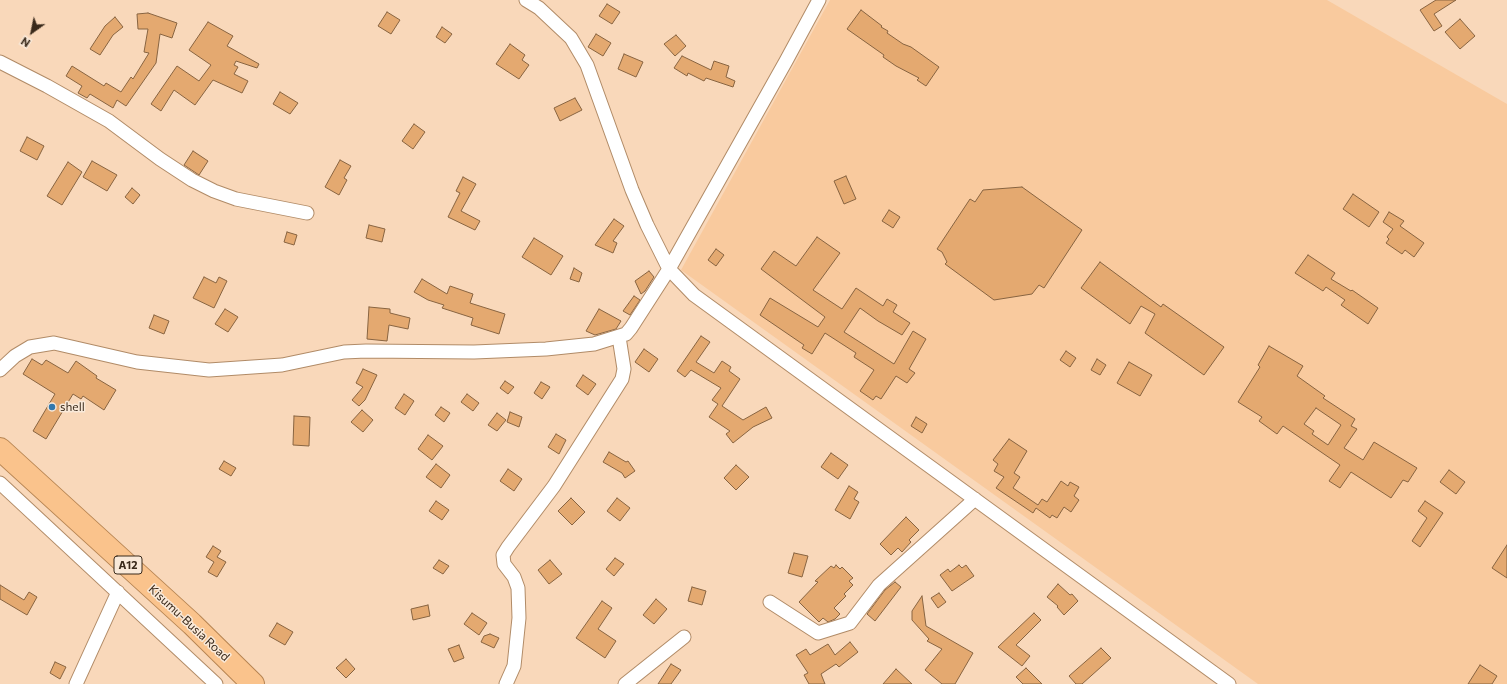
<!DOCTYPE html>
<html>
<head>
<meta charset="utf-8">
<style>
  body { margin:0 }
  #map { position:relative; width:1507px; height:684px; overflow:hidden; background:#f9d8ba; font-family:Commissioner,sans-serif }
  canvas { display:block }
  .north { position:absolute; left:12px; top:12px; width:40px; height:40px; -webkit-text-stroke:3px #f9e9d9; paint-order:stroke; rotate:213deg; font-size:11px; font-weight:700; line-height:16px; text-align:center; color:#3a2a1b }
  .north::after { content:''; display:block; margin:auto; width:14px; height:18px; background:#3a2a1b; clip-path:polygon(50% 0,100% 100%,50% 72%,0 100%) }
</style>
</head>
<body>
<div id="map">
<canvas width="1507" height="684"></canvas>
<div class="north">N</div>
</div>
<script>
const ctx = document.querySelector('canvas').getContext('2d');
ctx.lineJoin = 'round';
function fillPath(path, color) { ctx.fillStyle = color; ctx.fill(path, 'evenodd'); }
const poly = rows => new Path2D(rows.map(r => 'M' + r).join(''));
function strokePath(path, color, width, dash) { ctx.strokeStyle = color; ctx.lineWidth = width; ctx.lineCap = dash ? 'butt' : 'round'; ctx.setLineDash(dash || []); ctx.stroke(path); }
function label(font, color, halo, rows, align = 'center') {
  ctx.font = font + ' Commissioner,sans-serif'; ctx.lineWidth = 3; ctx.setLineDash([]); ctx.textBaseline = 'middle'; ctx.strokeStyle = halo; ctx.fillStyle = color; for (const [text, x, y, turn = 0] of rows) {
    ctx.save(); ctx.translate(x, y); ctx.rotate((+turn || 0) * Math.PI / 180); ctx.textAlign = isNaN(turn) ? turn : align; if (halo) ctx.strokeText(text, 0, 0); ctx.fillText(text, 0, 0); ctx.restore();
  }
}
const built = poly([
  [830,0,1327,0,1507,104,1507,684,1258,684,681,270]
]);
const building = poly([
  [1436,0,1456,0,1434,14,1442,26,1434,31,1420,10,1436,0],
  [607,4,620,12,612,24,599,16,607,4],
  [861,10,882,26,881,27,888,31,887,33,903,44,911,47,939,67,926,86,917,80,919,78,896,66,883,57,884,55,847,29,861,10],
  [387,12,400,20,391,34,378,26,387,12],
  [148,13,177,23,172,38,160,34,156,63,126,106,117,100,113,108,90,94,87,98,78,93,82,86,66,76,72,66,104,86,106,83,121,92,131,77,133,79,149,53,144,52,148,29,138,29,137,14,148,13],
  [115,17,123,27,113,35,100,55,90,49,105,26,115,17],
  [1460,19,1475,36,1460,49,1445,32,1460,19],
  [208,22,233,36,227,46,259,64,257,68,236,61,234,65,238,67,234,74,248,81,242,93,213,80,195,105,174,90,161,111,151,104,177,66,199,81,211,65,189,50,208,22],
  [442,27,452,34,445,43,436,37,442,27],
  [596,34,611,43,603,56,588,47,596,34],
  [676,35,686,46,675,56,664,44,676,35],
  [510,44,525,55,522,60,529,65,519,79,496,64,510,44],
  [624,54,643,62,636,77,618,69,624,54],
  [682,56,711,70,714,61,729,66,726,77,735,81,733,87,706,78,704,81,688,73,687,76,674,68,682,56],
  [280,92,298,103,290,114,273,104,280,92],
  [575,98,582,110,560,121,554,108,575,98],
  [414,124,425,132,413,149,402,141,414,124],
  [27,137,44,146,37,160,20,151,27,137],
  [193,151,208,161,199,175,184,165,193,151],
  [340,160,351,166,344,178,347,180,339,195,325,187,340,160],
  [92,161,117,175,107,191,83,177,92,161],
  [68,162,82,172,62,205,47,196,68,162],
  [846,176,856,199,844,204,834,181,846,176],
  [463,177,476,184,461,211,480,221,475,230,448,217,460,193,456,191,463,177],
  [1022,187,1082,230,1044,288,1039,285,1032,294,994,300,945,264,947,262,942,252,937,249,970,199,975,202,983,190,1022,187],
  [132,188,140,195,133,204,125,197,132,188],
  [1353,194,1379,212,1369,227,1343,209,1353,194],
  [889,210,900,217,893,228,882,221,889,210],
  [1389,212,1404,221,1400,226,1424,243,1414,257,1405,250,1402,254,1386,243,1389,239,1387,237,1393,229,1383,222,1389,212],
  [614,219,624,226,613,241,617,243,613,253,595,245,614,219],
  [369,225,385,229,382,242,366,238,369,225],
  [287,232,297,235,294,245,284,242,287,232],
  [817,237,840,253,813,290,842,309,856,288,883,306,887,299,897,305,893,312,910,323,902,335,878,321,860,308,844,332,894,364,913,331,926,339,909,369,915,373,907,383,896,376,881,399,876,396,873,400,860,391,874,370,854,357,856,353,825,333,812,354,802,348,804,345,760,315,770,298,818,327,825,317,761,269,774,251,796,266,817,237],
  [534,238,563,256,551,275,522,257,534,238],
  [716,249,724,255,716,266,708,260,716,249],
  [1308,255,1335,273,1331,279,1351,291,1352,290,1378,308,1368,324,1341,305,1345,300,1326,287,1323,291,1295,273,1308,255],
  [1100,262,1161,307,1163,304,1224,347,1204,375,1145,333,1155,314,1141,306,1130,324,1081,288,1100,262],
  [574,268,582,273,579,282,570,279,574,268],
  [649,271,654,277,645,291,641,294,635,281,649,271],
  [204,277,216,283,219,277,227,281,214,308,193,298,204,277],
  [422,279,447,294,450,286,473,294,470,303,505,314,499,334,471,325,473,318,442,308,444,305,428,300,414,292,422,279],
  [634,296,640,300,630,315,623,311,634,296],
  [369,307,390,309,390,313,410,318,408,329,389,325,387,341,367,339,369,307],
  [225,309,238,317,228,332,215,324,225,309],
  [599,309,621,321,616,329,595,335,586,331,599,309],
  [154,315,169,321,164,334,149,328,154,315],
  [701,336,710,342,696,362,714,373,722,361,731,367,729,371,740,379,722,406,743,420,766,407,772,418,753,427,733,443,726,434,730,431,709,417,718,404,712,400,721,388,691,370,685,377,677,371,701,336],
  [1269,346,1303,366,1297,376,1325,396,1323,398,1355,419,1351,426,1357,429,1344,448,1363,460,1374,442,1417,468,1408,482,1403,480,1391,498,1351,472,1340,488,1329,481,1340,465,1283,426,1277,434,1259,421,1262,417,1238,402,1260,367,1258,365,1269,346],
  [1316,408,1341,425,1328,445,1312,434,1314,431,1304,424,1316,408],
  [644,349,658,359,649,372,635,362,644,349],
  [1066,351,1076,358,1070,367,1060,360,1066,351],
  [32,359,42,365,46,360,68,373,76,361,97,376,96,378,116,390,104,410,83,396,81,399,73,394,46,439,33,431,55,394,23,374,32,359],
  [1097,359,1106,365,1100,375,1091,370,1097,359],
  [1129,362,1152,375,1140,396,1117,383,1129,362],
  [363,369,377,375,365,400,359,406,352,400,363,387,356,383,363,369],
  [583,375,596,384,588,395,576,386,583,375],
  [505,381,514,387,508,394,500,388,505,381],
  [541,382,550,387,542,399,534,393,541,382],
  [404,394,414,401,405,415,395,408,404,394],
  [467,394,479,403,473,411,461,402,467,394],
  [441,407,450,413,444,422,435,415,441,407],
  [362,410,373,420,363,432,351,422,362,410],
  [510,412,522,417,519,427,507,422,510,412],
  [497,413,506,420,497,431,488,425,497,413],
  [294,416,310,417,309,446,293,445,294,416],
  [916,417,927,424,922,433,911,426,916,417],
  [556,434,566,440,559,454,548,447,556,434],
  [428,435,443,446,432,460,418,449,428,435],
  [1009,439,1027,451,1014,473,1020,477,1013,488,1038,505,1042,499,1047,502,1061,481,1068,486,1070,482,1079,487,1074,496,1079,500,1071,512,1064,507,1057,518,1052,515,1050,518,1036,508,1033,513,996,488,1004,477,994,471,998,464,993,460,1009,439],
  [609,452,626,462,628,461,635,471,625,478,622,473,603,462,609,452],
  [831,453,848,465,838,479,821,467,831,453],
  [224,461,236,468,231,476,219,469,224,461],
  [436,464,450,475,441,488,426,477,436,464],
  [736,465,749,477,736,490,724,478,736,465],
  [508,469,522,479,514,491,500,481,508,469],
  [1449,470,1465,482,1456,494,1440,482,1449,470],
  [849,486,858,492,854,499,859,502,850,519,835,510,849,486],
  [571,498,585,512,572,525,558,511,571,498],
  [617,498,630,508,620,521,607,511,617,498],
  [436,501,449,510,442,520,429,511,436,501],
  [1425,501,1443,513,1420,547,1412,541,1427,518,1418,511,1425,501],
  [906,517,919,530,909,540,911,542,902,552,898,548,891,555,880,544,906,517],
  [1507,545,1507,578,1492,568,1507,545],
  [213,546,221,551,217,557,226,562,217,577,208,572,214,562,206,557,213,546],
  [794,553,808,556,802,577,788,573,794,553],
  [615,558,624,564,614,576,606,569,615,558],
  [439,560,449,566,443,574,433,568,439,560],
  [550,560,562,574,549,584,538,570,550,560],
  [836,565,840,569,842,567,853,578,849,581,853,585,844,594,846,596,834,608,840,614,835,619,828,622,823,618,819,622,799,602,818,582,815,581,831,566,834,568,836,565],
  [959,565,962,568,966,565,974,576,952,591,940,575,948,569,950,572,959,565],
  [895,582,901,587,875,621,867,614,885,590,895,582],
  [1058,584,1070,595,1072,594,1078,601,1064,615,1057,607,1058,606,1047,597,1058,584],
  [0,585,24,600,29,592,37,597,27,615,0,599,0,585],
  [692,587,706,591,702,605,688,601,692,587],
  [939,593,946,602,938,608,931,598,939,593],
  [922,596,926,626,973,653,955,684,942,684,925,670,942,649,927,641,929,639,912,620,912,611,922,596],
  [656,599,667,609,654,624,643,615,656,599],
  [602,601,612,608,598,629,616,641,605,658,576,638,602,601],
  [428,605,430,616,413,620,411,609,428,605],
  [472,613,487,623,479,635,464,624,472,613],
  [1034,613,1041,620,1016,645,1030,656,1022,666,998,647,1034,613],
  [277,623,293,632,285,645,269,636,277,623],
  [490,634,499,638,494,648,481,642,484,636,490,634],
  [850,642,858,652,839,667,836,664,821,674,825,684,809,684,804,675,808,673,796,655,806,649,810,655,828,644,835,655,850,642],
  [459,645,464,658,454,662,448,649,459,645],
  [1101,648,1111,658,1082,684,1076,684,1069,676,1101,648],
  [346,659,355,669,346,678,336,668,346,659],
  [55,662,66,667,60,679,50,673,55,662],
  [671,664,681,670,671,684,658,684,671,664],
  [1480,665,1497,676,1492,684,1468,684,1480,665],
  [1026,668,1042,684,1023,684,1016,677,1026,668],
  [896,669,912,684,883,684,896,669]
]);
const minor = poly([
  [526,0,539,8,571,38,587,65,632,190,647,225,669,269,694,295,1229,684],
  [0,62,47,86,109,121,160,159,192,180,214,191,236,199,307,213],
  [0,370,15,356,30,347,54,343,137,362,209,370,282,365,344,352,366,351,474,352,546,349,594,344,626,334,631,328,669,269,786,61,819,0],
  [0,483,216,684],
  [770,602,818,633,850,623,879,585,975,499],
  [76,684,118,592],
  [506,684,514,666,519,618,518,588,514,577,504,564,503,555,508,547,554,486,622,379,624,369,619,337],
  [625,684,684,637]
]);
const trunk = poly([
  [0,449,192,624,253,684]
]);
const markers = [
  [52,407,4,"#3278ad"]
];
const shields = [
  [128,565,28]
];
const shieldNames = [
  ["A12",128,565]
];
const poiNames = [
  ["shell",60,407]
];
const streetNames = [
  ["Kisumu-Busia Road",189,623,43]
];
fillPath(built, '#f9ca9e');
fillPath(building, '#e4a970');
strokePath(building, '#886441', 1);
strokePath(minor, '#b18b67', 15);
strokePath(trunk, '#b68452', 24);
strokePath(minor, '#fff', 13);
strokePath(trunk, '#fac38c', 22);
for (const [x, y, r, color] of markers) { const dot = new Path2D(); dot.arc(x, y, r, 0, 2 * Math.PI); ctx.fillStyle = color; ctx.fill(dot); strokePath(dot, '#f9e9d9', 1.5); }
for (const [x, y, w] of shields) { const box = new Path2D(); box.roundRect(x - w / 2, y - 9, w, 18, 3); ctx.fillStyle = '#f9e9d9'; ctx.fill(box); strokePath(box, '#3a2a1b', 1); }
label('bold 11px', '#3a2a1b', null, shieldNames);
label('12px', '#3a2a1b', '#f9e9d9', poiNames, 'left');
label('12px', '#3a2a1b', '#f9e9d9', streetNames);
</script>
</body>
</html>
